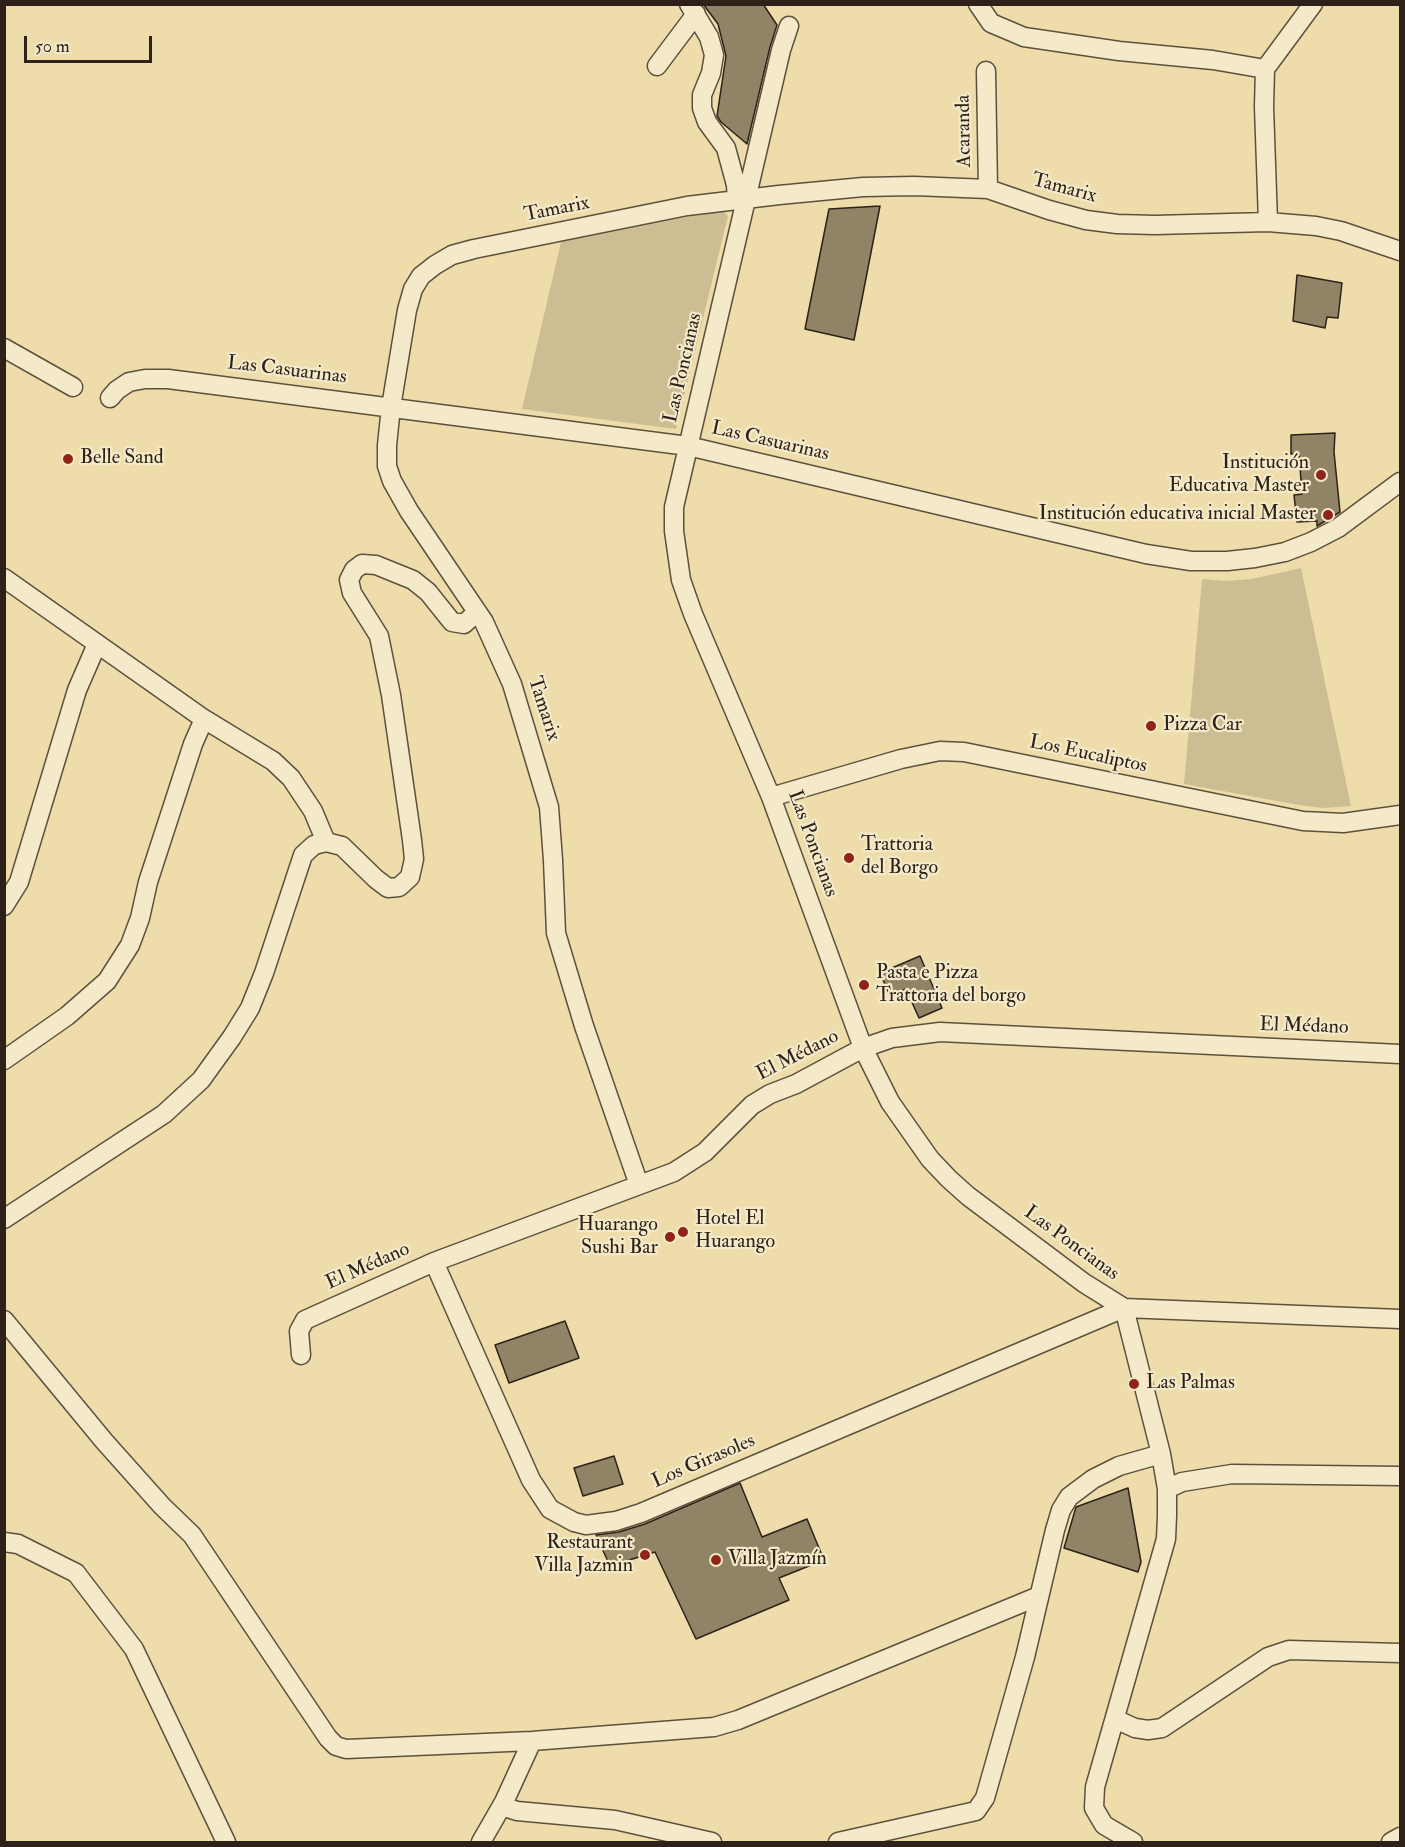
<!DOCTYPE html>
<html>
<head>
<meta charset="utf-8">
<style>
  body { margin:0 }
  #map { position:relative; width:1405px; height:1847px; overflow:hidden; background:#eeddab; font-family:"IM FELL Double Pica",serif }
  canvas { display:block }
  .frame { position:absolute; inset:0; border:6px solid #2d2119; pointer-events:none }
  .scale { position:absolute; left:24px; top:36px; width:128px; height:27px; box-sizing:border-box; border:3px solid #2d2119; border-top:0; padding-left:8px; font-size:18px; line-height:21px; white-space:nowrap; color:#2d2119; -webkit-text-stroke:4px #f4e9c8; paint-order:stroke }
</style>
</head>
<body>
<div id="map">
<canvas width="1405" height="1847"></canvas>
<div class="frame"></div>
<div class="scale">50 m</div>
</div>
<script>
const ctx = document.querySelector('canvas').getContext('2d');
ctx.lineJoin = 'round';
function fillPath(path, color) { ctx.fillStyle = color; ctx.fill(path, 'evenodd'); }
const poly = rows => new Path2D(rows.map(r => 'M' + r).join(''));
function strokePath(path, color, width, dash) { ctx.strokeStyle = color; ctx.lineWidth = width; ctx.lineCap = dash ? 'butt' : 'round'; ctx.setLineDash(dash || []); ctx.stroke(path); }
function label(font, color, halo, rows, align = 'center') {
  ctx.font = font + ' "IM FELL Double Pica",serif'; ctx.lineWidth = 4.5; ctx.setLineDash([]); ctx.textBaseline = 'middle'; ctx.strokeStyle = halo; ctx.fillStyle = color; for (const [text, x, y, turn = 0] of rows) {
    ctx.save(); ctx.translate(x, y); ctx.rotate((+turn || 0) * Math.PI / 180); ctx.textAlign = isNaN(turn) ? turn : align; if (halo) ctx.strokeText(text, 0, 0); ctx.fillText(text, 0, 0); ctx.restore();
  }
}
const green = poly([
  [722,210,728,216,676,429,522,409,561,242],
  [1301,568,1351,806,1324,808,1299,805,1184,784,1202,579,1226,581,1252,579]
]);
const building = poly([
  [703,4,763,4,777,25,770,47,747,144,721,122,717,116,726,56,718,24,703,4],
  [880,206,854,340,805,329,829,209,880,206],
  [1297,275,1342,283,1338,318,1327,317,1325,328,1293,321,1297,275],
  [1335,433,1334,452,1340,512,1317,526,1317,521,1297,522,1294,495,1302,494,1299,454,1291,454,1291,435,1335,433],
  [920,956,942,1008,919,1018,906,989,890,996,880,973,920,956],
  [565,1321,579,1358,509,1383,495,1345,565,1321],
  [614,1456,623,1484,583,1496,574,1468,614,1456],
  [740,1483,762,1537,807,1519,824,1560,779,1578,789,1600,696,1639,655,1552,610,1566,596,1535,619,1532,645,1524,740,1483],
  [1128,1488,1141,1562,1138,1572,1064,1548,1076,1507,1128,1488]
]);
const minor = poly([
  [689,4,709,37,714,55,711,73,702,95,702,108,707,122,726,148,736,185,737,200],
  [978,4,991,23,1024,37,1119,51,1213,60,1265,69],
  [789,26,781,50,674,507,674,531,681,580,693,614,771,797,863,1048,890,1102,930,1159,949,1179,968,1196,1084,1283,1124,1308,1400,1319],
  [657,66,696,14],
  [986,71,988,189],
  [1268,222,1264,107,1265,69,1313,4],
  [4,348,73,387],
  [110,398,117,390,129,382,145,379,168,379,688,446,1146,554,1191,561,1227,561,1255,558,1285,552,1311,542,1338,528,1400,482],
  [4,578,204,719,273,761,291,778,313,811,326,842,342,846,376,879,388,888,399,887,410,877,414,859,412,840,391,695,379,636,352,593,349,580,354,570,362,564,376,565,413,580,428,592,452,622,464,624,477,612],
  [771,797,901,759,940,751,964,752,1303,821,1343,823,1400,815],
  [4,906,19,882,77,690,97,644],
  [4,1060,67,1016,107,981,130,945,140,918,148,882,193,744,204,719],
  [639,1185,584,1026,556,933,553,860,549,807,512,684,484,622,409,511,392,481,387,466,387,445,391,407,407,310,413,289,421,276,435,265,452,255,474,249,687,206,779,195,863,187,914,186,988,189,1049,210,1086,220,1117,224,1155,225,1268,222,1316,226,1341,231,1400,251],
  [4,1219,164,1114,201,1080,232,1037,250,1008,264,973,303,855,314,845,326,842],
  [434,1262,531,1480,550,1509,574,1522,586,1525,616,1521,641,1513,1124,1308,1161,1454,1167,1489,1167,1516,1166,1539,1095,1787,1094,1808,1104,1825,1133,1842],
  [4,1320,104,1441,162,1506,192,1535,328,1738,336,1746,346,1749,532,1741,714,1727,738,1720,1039,1596],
  [301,1355,299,1331,305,1320,434,1262,674,1172,705,1152,752,1105,770,1094,796,1084,863,1048,892,1038,940,1032,1400,1054],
  [1167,1489,1182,1482,1232,1474,1400,1476],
  [4,1542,18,1544,76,1573,134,1649,226,1842],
  [1115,1719,1135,1728,1148,1730,1162,1728,1268,1657,1289,1650,1400,1653],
  [504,1802,508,1808,517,1811,615,1820,712,1842],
  [481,1842,504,1802,532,1741],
  [838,1842,976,1811,985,1798,1025,1657,1055,1530,1061,1510,1069,1497,1093,1479,1119,1466,1161,1454],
  [1391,1842,1400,1837]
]);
const markers = [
  [68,459,6,"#8f2418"],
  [1321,475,6,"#8f2418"],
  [1328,515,6,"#8f2418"],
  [1151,726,6,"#8f2418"],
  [849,858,6,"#8f2418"],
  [864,985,6,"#8f2418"],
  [683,1232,6,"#8f2418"],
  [670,1237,6,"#8f2418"],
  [1134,1384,6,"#8f2418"],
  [645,1555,6,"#8f2418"],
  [716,1560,6,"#8f2418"]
];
const streetNames = [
  ["Acaranda",965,131,-91],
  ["Tamarix",1064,189,15],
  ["Tamarix",557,210,-11],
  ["Las Poncianas",684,368,-77],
  ["Las Casuarinas",287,371,7],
  ["Las Casuarinas",770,442,13],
  ["Tamarix",543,709,72],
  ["Los Eucaliptos",1088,755,12],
  ["Las Poncianas",812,844,70],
  ["El Médano",1304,1027,2],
  ["El Médano",798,1056,-27],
  ["Las Poncianas",1071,1244,36],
  ["El Médano",368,1267,-24],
  ["Los Girasoles",704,1462,-23]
];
const poiNames = [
  ["Belle Sand",80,459],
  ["Institución",1309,464,"right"],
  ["Educativa Master",1309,487,"right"],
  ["Institución educativa inicial Master",1316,515,"right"],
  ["Pizza Car",1163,726],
  ["Trattoria",861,846],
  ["del Borgo",861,869],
  ["Pasta e Pizza",876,974],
  ["Trattoria del borgo",876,997],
  ["Hotel El",695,1220],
  ["Huarango",695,1243],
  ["Huarango",658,1226,"right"],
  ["Sushi Bar",658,1249,"right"],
  ["Las Palmas",1146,1384],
  ["Restaurant",633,1544,"right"],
  ["Villa Jazmin",633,1567,"right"],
  ["Villa Jazmín",728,1560]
];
fillPath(green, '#cdbd92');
fillPath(building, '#918365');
strokePath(building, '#2d2119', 1.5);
strokePath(minor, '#5d503e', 21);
strokePath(minor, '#f4e9c8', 18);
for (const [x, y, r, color] of markers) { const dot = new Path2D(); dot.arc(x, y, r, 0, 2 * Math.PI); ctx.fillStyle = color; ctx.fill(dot); strokePath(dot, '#f4e9c8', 2); }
label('20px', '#2d2119', '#f4e9c8', streetNames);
label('20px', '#2d2119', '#f4e9c8', poiNames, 'left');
</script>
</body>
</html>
